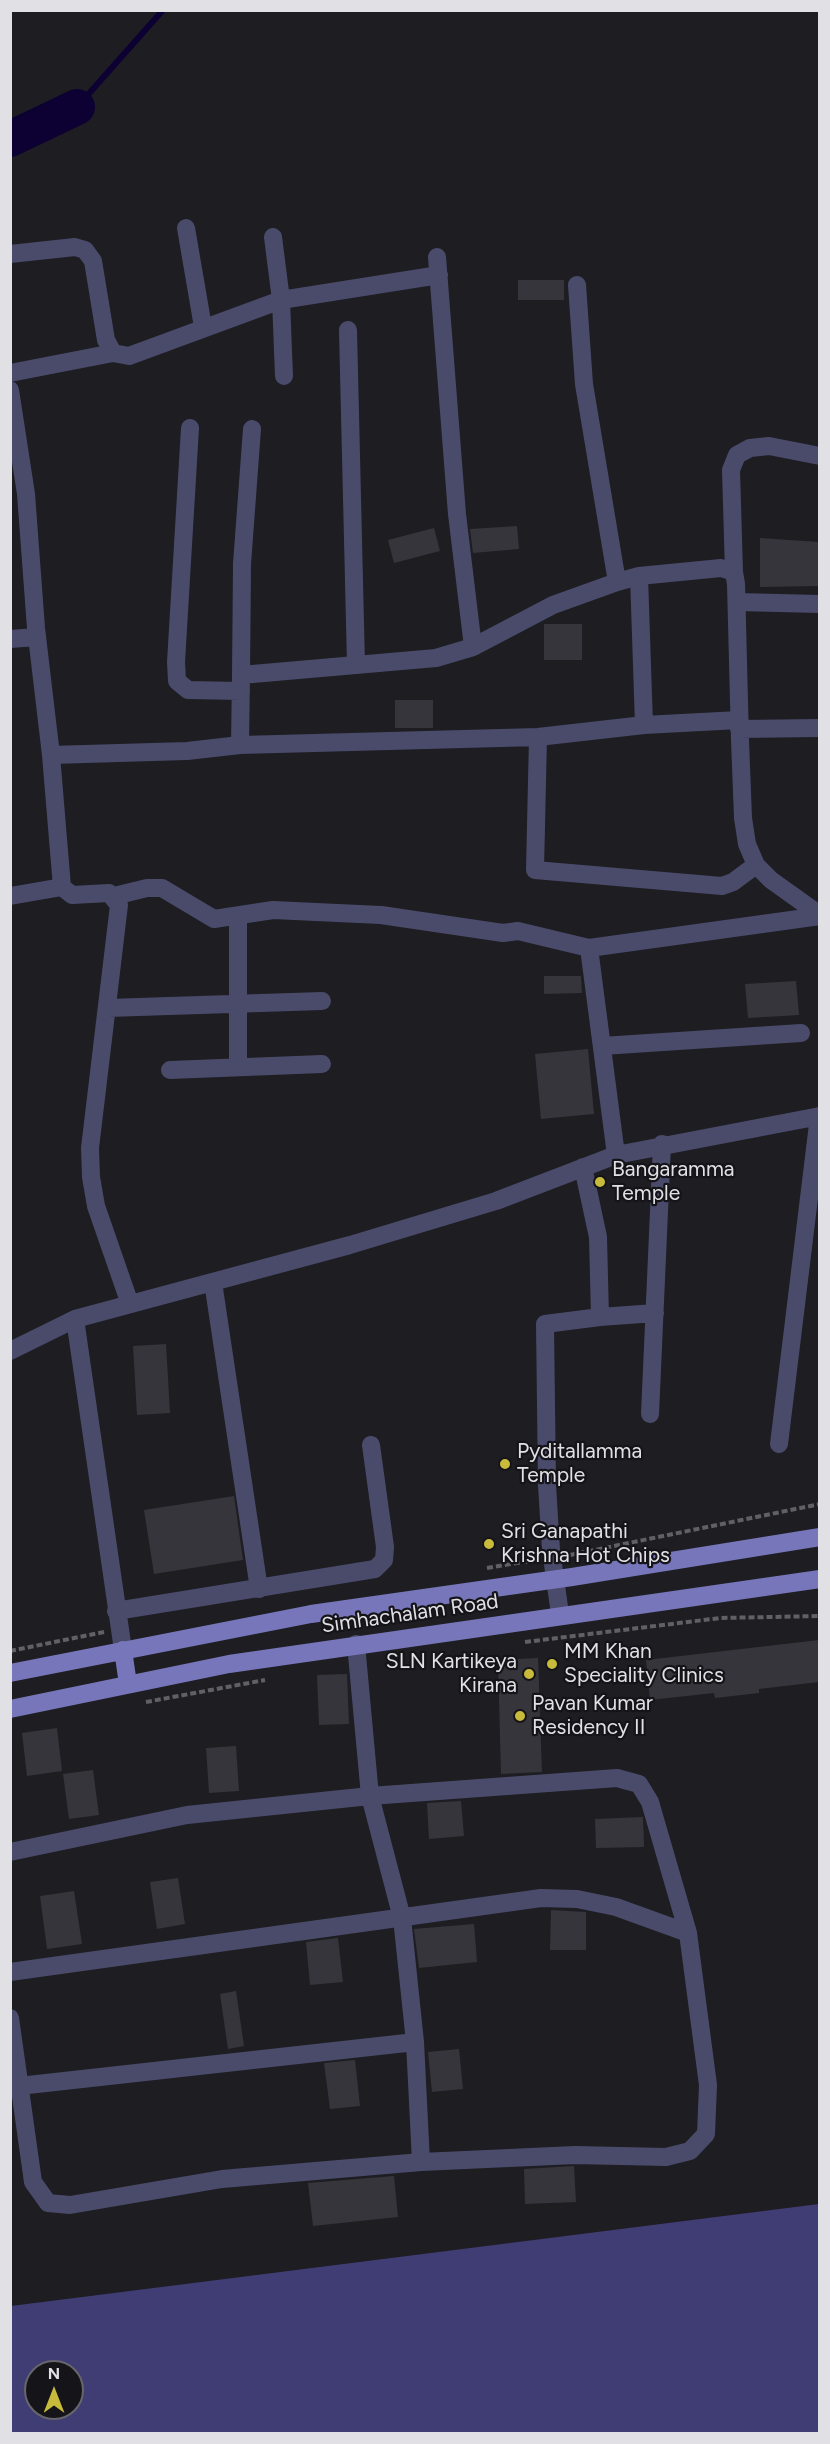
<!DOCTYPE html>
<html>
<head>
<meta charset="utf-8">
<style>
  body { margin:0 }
  #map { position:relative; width:830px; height:2444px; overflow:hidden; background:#1d1d22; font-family:Figtree,sans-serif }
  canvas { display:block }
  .frame { position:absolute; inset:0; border:12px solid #e1e1e5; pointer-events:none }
  .north { position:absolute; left:24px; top:2360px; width:60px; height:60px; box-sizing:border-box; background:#141419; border:2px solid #66666b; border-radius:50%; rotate:0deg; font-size:16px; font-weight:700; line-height:24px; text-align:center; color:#e1e1e5 }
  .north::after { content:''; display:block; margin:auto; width:21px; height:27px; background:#c8bb3b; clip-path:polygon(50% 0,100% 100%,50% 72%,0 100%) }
</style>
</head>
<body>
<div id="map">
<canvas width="830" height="2444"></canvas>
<div class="frame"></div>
<div class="north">N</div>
</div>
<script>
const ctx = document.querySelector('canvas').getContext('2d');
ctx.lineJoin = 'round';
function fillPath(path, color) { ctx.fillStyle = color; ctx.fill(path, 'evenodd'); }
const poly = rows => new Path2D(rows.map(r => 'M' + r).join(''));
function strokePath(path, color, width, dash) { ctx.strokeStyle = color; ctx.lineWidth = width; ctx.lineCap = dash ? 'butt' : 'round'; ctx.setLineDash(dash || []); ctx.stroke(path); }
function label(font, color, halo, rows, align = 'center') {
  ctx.font = font + ' Figtree,sans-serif'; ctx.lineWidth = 4.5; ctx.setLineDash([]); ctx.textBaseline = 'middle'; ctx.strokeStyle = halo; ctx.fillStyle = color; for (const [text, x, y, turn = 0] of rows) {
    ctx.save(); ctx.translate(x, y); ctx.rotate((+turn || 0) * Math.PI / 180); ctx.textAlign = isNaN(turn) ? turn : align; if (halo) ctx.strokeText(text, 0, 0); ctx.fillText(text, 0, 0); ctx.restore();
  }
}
const green = poly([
  [819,2204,819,2433,11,2433,11,2306],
  [36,2372,72,2372,72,2408,36,2408]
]);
const stream = poly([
  [77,107,163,10]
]);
const river = poly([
  [10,139,77,107]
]);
const building = poly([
  [518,280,564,280,564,300,518,300],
  [517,526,519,549,473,553,470,529],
  [434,528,440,551,394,563,388,540],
  [760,538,819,542,819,586,760,587],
  [544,624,582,624,582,660,544,660],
  [395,700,433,700,433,728,395,728],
  [544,976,581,976,582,993,544,994],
  [796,981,799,1015,748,1018,745,984],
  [588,1049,594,1114,541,1119,535,1054],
  [166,1344,170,1413,137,1415,133,1346],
  [234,1496,243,1560,154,1574,144,1510],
  [819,1640,819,1682,759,1689,759,1693,715,1698,714,1693,650,1700,646,1660],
  [538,1658,542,1772,501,1774,498,1660],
  [347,1674,349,1724,319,1725,317,1675],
  [57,1728,62,1771,27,1776,22,1733],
  [236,1746,239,1791,209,1793,206,1748],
  [93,1770,99,1815,69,1819,63,1774],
  [461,1801,464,1836,429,1839,427,1803],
  [643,1817,644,1847,596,1848,595,1819],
  [178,1878,185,1924,157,1929,150,1882],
  [74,1891,82,1944,47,1949,40,1896],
  [551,1910,586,1912,586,1950,550,1950],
  [474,1924,477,1962,419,1968,414,1929],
  [338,1938,343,1982,310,1985,306,1942],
  [236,1991,244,2046,228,2049,220,1994],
  [459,2049,463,2089,432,2092,428,2052],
  [355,2060,360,2106,330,2109,324,2063],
  [574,2166,576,2202,525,2204,524,2169],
  [394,2176,398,2217,313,2226,308,2183]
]);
const path = poly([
  [570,1555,820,1504],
  [487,1568,536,1560],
  [525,1642,720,1618,820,1616],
  [10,1651,104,1632],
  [146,1702,265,1680]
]);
const street = poly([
  [186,228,203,327],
  [273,237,281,300,284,376],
  [10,254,75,247,85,250,93,261,106,340,113,353,129,356,281,300,439,275],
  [437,257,457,514,473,647],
  [577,285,584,384,617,582],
  [348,330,356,665],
  [10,373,113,353],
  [10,390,26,494,36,628,51,755],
  [190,428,176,662,177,681,188,690,241,691],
  [734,572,731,470,737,455,750,448,769,446,820,456],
  [639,576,644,725],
  [737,602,820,604],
  [10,639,37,637],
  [241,675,242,564,252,429],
  [739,729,820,728],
  [538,737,535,870,722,886,733,882,756,865],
  [240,745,538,737,644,725,739,720],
  [10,896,62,887],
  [114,896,147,888,162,888,214,919,273,910,381,915,503,933,518,931,589,948,820,916],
  [238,917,238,1067],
  [589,948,616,1155],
  [108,1008,322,1001],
  [602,1046,801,1033],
  [170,1070,322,1064],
  [213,1282,259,1589],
  [130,1304,96,1206,91,1177,90,1148,119,905,109,893,72,895,62,887,51,755,187,751,240,745,241,675,436,658,473,647,553,605,617,582,639,576,721,568,734,572,736,584,740,740,743,818,747,844,756,865,771,880,820,915],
  [600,1317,655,1313],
  [75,1319,123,1650],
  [10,1351,75,1319,350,1245,496,1201,616,1155,820,1116],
  [650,1414,662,1144],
  [779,1444,819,1116],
  [116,1611,375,1569,384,1560,385,1547,371,1445],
  [560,1614,551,1550,547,1485,545,1324,600,1317,598,1237,583,1167],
  [10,1852,187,1815,370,1796,617,1778,639,1784,650,1802,688,1933],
  [10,1972,541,1898,577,1899,616,1907,688,1933,708,2085,706,2134,690,2151,666,2157,575,2155,421,2162],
  [10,2018,33,2182,48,2203,70,2205,222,2179,421,2162,415,2042,402,1918,370,1796,356,1644],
  [10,2087,415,2042]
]);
const primary = poly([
  [123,1650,128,1684],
  [10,1673,311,1614,572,1577,820,1537],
  [10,1709,229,1664,820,1579]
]);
const markers = [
  [600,1182,6,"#c8bb3b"],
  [505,1464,6,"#c8bb3b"],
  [489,1544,6,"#c8bb3b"],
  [552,1664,6,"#c8bb3b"],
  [529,1674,6,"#c8bb3b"],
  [520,1716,6,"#c8bb3b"]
];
const poiNames = [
  ["Bangaramma",612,1170],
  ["Temple",612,1194],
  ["Pyditallamma",517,1452],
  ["Temple",517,1476],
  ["Sri Ganapathi",501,1532],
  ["Krishna Hot Chips",501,1556],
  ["MM Khan",564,1652],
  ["Speciality Clinics",564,1676],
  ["SLN Kartikeya",517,1662,"right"],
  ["Kirana",517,1686,"right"],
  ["Pavan Kumar",532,1704],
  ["Residency II",532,1728]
];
const streetNames = [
  ["Simhachalam Road",410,1614,-8]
];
fillPath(green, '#403d75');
strokePath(stream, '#0d0033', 6);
strokePath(river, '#0d0033', 36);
fillPath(building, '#35353b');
strokePath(path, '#606065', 4, [6, 3]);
strokePath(street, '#4a4b6b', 18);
strokePath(primary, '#7776ba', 18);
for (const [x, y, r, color] of markers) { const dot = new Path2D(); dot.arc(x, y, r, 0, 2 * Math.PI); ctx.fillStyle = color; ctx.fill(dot); strokePath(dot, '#141419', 2); }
label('21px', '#e1e1e5', '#141419', poiNames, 'left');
label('21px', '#e1e1e5', '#141419', streetNames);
</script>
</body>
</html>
